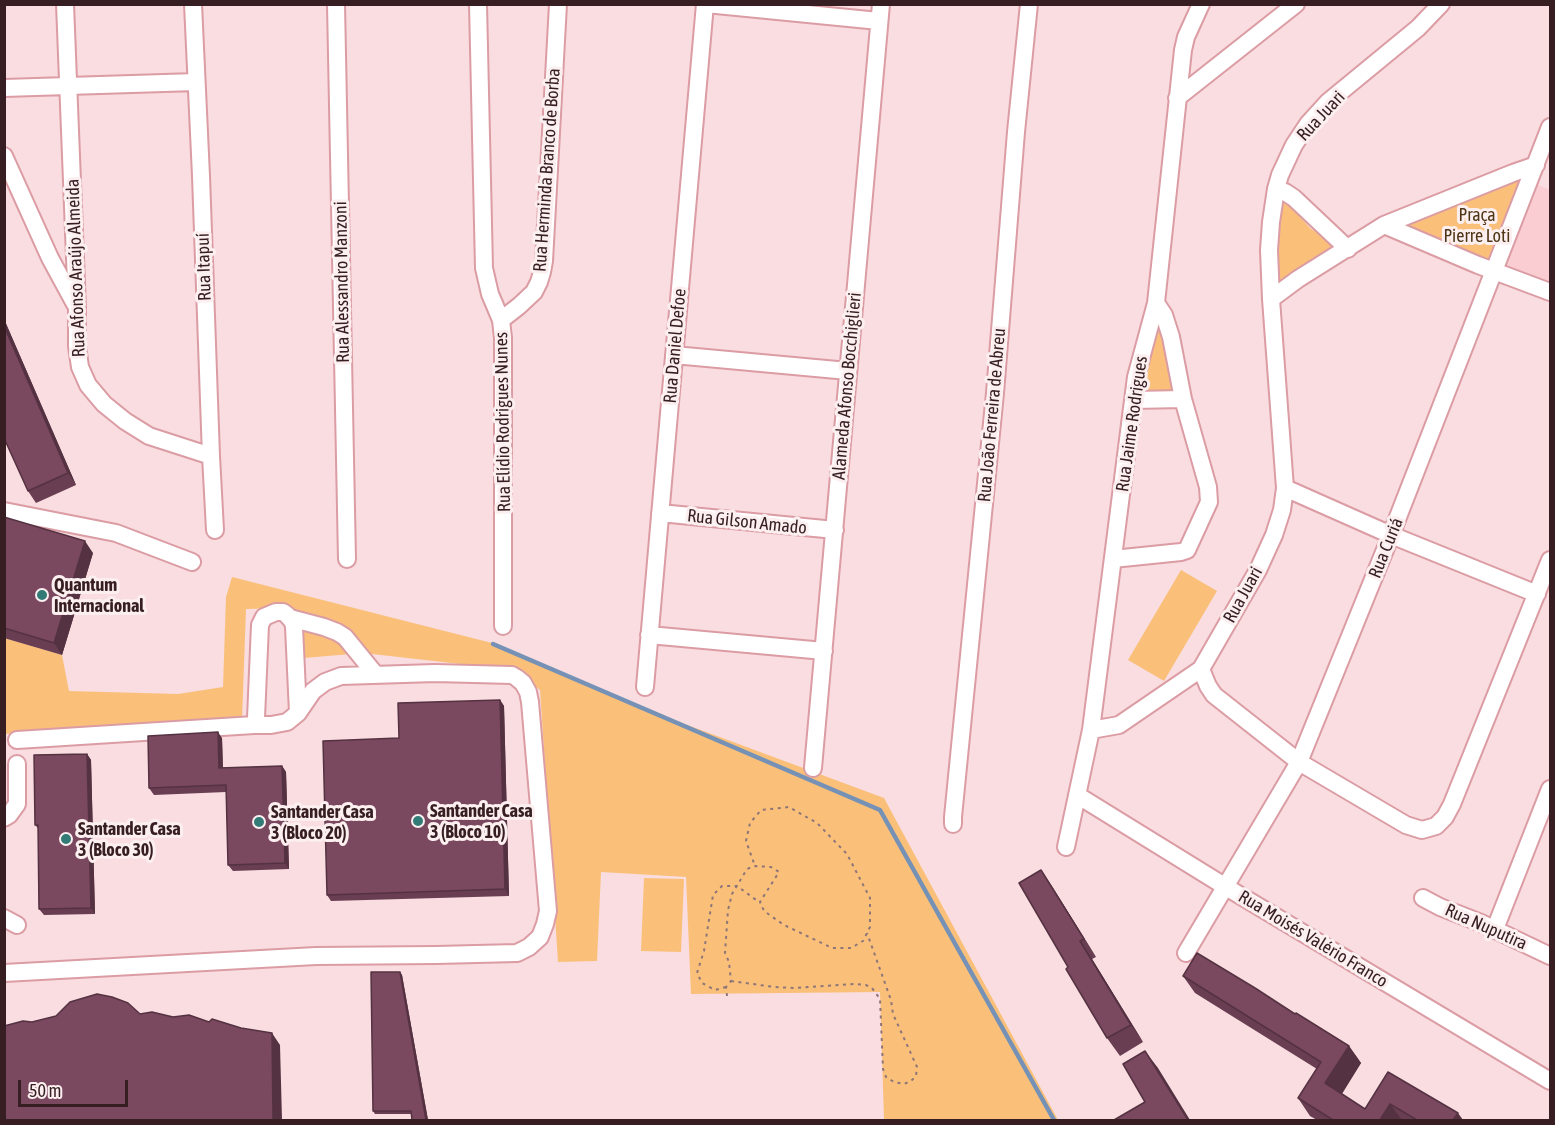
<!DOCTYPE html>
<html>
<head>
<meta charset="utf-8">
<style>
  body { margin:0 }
  #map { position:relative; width:1555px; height:1125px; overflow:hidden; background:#f9dde0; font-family:"Asap Condensed",sans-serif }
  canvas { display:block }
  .frame { position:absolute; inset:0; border:6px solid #361e22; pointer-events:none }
  .scale { position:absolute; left:18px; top:1080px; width:110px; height:27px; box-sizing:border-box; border:3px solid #361e22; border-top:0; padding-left:8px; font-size:18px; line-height:21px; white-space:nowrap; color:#361e22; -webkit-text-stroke:4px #fceff0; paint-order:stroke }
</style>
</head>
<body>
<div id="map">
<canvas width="1555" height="1125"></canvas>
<div class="frame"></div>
<div class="scale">50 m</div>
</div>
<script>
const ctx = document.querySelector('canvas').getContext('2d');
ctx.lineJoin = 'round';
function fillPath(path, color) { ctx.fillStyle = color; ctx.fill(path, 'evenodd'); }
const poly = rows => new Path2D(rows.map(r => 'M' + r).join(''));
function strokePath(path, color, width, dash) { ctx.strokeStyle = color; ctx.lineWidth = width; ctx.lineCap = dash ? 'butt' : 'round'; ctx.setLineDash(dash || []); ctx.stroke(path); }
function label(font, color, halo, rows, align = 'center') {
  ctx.font = font + ' "Asap Condensed",sans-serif'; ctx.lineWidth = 6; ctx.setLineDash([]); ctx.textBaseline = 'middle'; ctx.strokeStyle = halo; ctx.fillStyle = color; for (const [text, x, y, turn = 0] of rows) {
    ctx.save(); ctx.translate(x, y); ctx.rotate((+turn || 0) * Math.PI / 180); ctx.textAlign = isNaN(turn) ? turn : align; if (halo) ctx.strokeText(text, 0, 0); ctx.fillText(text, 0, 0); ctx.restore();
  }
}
const built = poly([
  [1536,184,1550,190,1550,287,1501,268]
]);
const green = poly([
  [1525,175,1492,263,1399,223],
  [1282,197,1310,228,1340,249,1276,289,1276,250],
  [1158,323,1171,377,1174,394,1142,394],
  [1181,570,1217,591,1164,681,1128,660],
  [232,577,492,643,682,723,884,798,1058,1120,884,1120,880,992,691,994,686,877,601,872,597,961,558,962,540,690,514,670,363,653,304,658,303,618,289,608,246,609,242,720,5,734,5,638,62,655,69,691,178,694,223,687,226,597],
  [644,878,684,879,681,952,641,951]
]);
const stream = poly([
  [493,644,880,810,1054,1120]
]);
const path = poly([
  [731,981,774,987,795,988,855,984,866,985,872,988,880,999,883,1069,886,1077,894,1082,904,1084,911,1081,916,1076,917,1067,893,1014,891,1000,867,933],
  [726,987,715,990,702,983,697,973,704,951,713,895,722,886,737,886,759,902],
  [727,996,726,987,731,981,729,962,725,953,728,910,732,894,747,869,755,866,771,867,779,872,760,902,764,911,784,925,832,948,851,948,863,941,870,927,870,898,847,854,817,823,789,807,761,810,750,823,746,841,755,866]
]);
const minor = poly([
  [65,4,77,308,77,346,80,367,88,385,104,404,125,421,149,436,211,456],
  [193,4,201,176,211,456,215,530],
  [336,4,347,559],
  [478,4,484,268,490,294,501,320,503,338,503,626],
  [706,4,879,21],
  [1441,4,1418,28,1328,102,1308,124,1294,145,1280,175,1276,189,1271,222,1269,250,1271,299,1285,488,1282,510,1274,535,1258,570,1201,669,1208,686,1214,695,1299,762,1406,825,1422,830,1436,826,1445,817,1452,804,1550,560],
  [4,88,196,82],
  [1177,98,1296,4],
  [4,156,50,258,75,304],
  [1276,189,1285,192,1294,198,1348,249],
  [1384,225,1478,265,1550,292],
  [1271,299,1298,279,1384,225,1513,173,1536,165],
  [501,320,519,306,534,292,539,282,542,272,544,261,558,4],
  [674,355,848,371],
  [1133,400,1183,399],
  [1285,488,1391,535,1537,594],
  [4,511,116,533,192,562],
  [660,513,835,530],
  [1113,559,1181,552,1187,550,1209,502,1208,487,1183,399,1171,337,1164,315,1156,303],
  [290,618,324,627,337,632,345,637,376,675],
  [649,635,824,651],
  [645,687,705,4],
  [1091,730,1119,725,1201,669],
  [17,740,254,725,256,718,260,625,264,617,276,612,283,612,287,615,293,622,294,627,298,713],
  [813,768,881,4],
  [1077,795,1226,887,1550,1081],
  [4,818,9,815,17,804,17,764],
  [953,824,953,817,995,393,1016,132,1029,4],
  [1066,847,1091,730,1136,377,1156,303,1183,50,1186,37,1201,4],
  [1423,898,1440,907,1481,923,1550,956],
  [4,918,17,925],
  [1495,929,1550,789],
  [1186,953,1299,762,1391,535,1550,127],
  [4,973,316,956,436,955,517,953,529,947,540,937,545,924,548,911,530,702,528,692,523,683,517,678,512,675,435,673,341,676,325,682,313,691,298,713,287,722,271,725,254,725]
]);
const wall = poly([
  [4,319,76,485,36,503,28,491,4,438],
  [4,517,93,553,62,655,4,638],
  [500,700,504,706,509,896,331,901,327,895,399,738],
  [222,738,223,768,282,766,286,772,289,869,233,871,228,865,226,792,154,795,149,788],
  [87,754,91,760,95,914,44,915,39,909,38,828,35,825],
  [1041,870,1053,888,1096,957,1092,959,1143,1042,1120,1056,1107,1038,1068,967],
  [400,972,402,975,428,1120,412,1120,411,1114,375,1114,373,1111],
  [1183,976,1295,1014,1349,1046,1361,1063,1342,1094,1365,1109,1388,1072,1463,1120,1317,1120,1310,1116,1298,1098,1317,1069,1195,993]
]);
const shadedWall = poly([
  [4,319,76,485,68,473,4,326],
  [85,541,93,553,62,655,54,643],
  [500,700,504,706,509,896,505,889],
  [218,732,222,738,223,774,219,768],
  [87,754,91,760,95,914,91,908],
  [282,766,286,772,289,869,285,863],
  [1041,870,1053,888,1096,957,1084,939],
  [1080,941,1092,959,1143,1042,1131,1025],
  [400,972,402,975,428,1120,426,1120],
  [272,1033,280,1045,282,1120,273,1120],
  [1349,1046,1361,1063,1337,1101,1325,1083],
  [1145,1051,1158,1068,1190,1120,1188,1120],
  [1390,1104,1402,1120,1380,1120],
  [1458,1113,1463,1120,1453,1120]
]);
const building = poly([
  [4,326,68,473,28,491,4,438,4,326],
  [4,517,85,541,54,643,4,628,4,517],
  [500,700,505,889,327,895,323,741,399,738,398,703,500,700],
  [218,732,219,768,282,766,285,863,228,865,226,785,149,788,148,736,218,732],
  [87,754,91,908,39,909,38,825,35,825,34,755,87,754],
  [1041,870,1084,939,1080,941,1131,1025,1107,1038,1066,969,1068,967,1019,883,1041,870],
  [1197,953,1255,988,1295,1014,1296,1013,1349,1046,1325,1083,1365,1109,1388,1072,1458,1113,1453,1120,1417,1120,1390,1104,1380,1120,1333,1120,1298,1098,1321,1062,1183,976,1197,953],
  [371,972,400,972,426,1120,412,1120,411,1111,373,1111,371,972],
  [97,994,112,997,128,1003,140,1014,152,1012,173,1017,189,1015,209,1022,212,1019,241,1028,272,1033,273,1120,4,1120,4,1026,23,1021,32,1022,56,1016,70,1002,97,994],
  [1145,1051,1188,1120,1114,1120,1145,1102,1123,1064,1145,1051]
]);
const markers = [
  [42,595,6,"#327b77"],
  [418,821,6,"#327b77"],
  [259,822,6,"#327b77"],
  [66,839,6,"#327b77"]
];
const streetNames = [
  ["Rua Juari",1321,116,-47],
  ["Rua Herminda Branco de Borba",547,170,-86],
  ["Rua Itapuí",204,267,-92],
  ["Rua Afonso Araújo Almeida",76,268,-92],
  ["Rua Alessandro Manzoni",342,282,-91],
  ["Rua Daniel Defoe",675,346,-85],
  ["Alameda Afonso Bocchiglieri",847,386,-85],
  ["Rua João Ferreira de Abreu",992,415,-85],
  ["Rua Elídio Rodrigues Nunes",503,422,-91],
  ["Rua Jaime Rodrigues",1132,424,-82],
  ["Rua Gilson Amado",747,522,6],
  ["Rua Curiá",1386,548,-68],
  ["Rua Juari",1243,595,-61],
  ["Rua Nuputira",1486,927,24],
  ["Rua Moisés Valério Franco",1313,939,31]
];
const parkNames = [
  ["Praça",1477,215],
  ["Pierre Loti",1477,236]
];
const poiNames = [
  ["Quantum",54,585],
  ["Internacional",54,606],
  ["Santander Casa",430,811],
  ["3 (Bloco 10)",430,832],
  ["Santander Casa",271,812],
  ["3 (Bloco 20)",271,833],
  ["Santander Casa",78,829],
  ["3 (Bloco 30)",78,850]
];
fillPath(built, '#facdd3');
fillPath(green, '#fac07a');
strokePath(stream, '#7591b6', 4.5);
strokePath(minor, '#db9ca4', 20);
strokePath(path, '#8e7578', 2, [3, 4.5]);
strokePath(minor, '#fff', 16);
fillPath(wall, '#693e52');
fillPath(shadedWall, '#553242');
fillPath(building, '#7a485f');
strokePath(building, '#553242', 1.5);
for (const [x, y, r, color] of markers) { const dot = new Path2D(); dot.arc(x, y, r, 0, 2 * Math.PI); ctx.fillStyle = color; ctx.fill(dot); strokePath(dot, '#fceff0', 2); }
label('18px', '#361e22', '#fceff0', streetNames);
label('18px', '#4e3516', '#fceff0', parkNames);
label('bold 18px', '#361e22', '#fceff0', poiNames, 'left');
</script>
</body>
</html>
